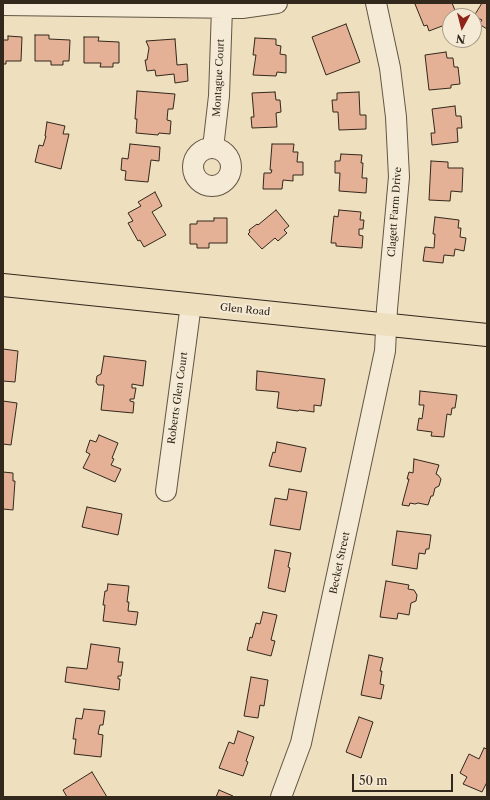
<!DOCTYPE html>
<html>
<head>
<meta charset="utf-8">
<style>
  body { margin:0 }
  #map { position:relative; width:490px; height:800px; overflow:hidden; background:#eedfbe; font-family:"Libre Caslon Text",serif }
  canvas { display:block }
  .frame { position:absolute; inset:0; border:4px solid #32281c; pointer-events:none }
  .north { position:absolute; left:442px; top:8px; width:40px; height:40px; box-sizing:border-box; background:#f4ead5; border:1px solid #a69c8b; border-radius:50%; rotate:187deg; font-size:11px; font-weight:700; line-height:16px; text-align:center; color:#32281c }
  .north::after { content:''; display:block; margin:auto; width:14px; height:18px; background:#8f2418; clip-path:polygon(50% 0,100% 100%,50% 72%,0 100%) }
  .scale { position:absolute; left:352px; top:774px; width:101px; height:18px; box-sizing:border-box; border:2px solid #32281c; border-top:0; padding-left:5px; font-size:12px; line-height:14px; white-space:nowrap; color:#32281c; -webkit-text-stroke:3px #f4ead5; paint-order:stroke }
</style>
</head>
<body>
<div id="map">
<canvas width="490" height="800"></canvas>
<div class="frame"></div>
<div class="north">N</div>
<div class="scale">50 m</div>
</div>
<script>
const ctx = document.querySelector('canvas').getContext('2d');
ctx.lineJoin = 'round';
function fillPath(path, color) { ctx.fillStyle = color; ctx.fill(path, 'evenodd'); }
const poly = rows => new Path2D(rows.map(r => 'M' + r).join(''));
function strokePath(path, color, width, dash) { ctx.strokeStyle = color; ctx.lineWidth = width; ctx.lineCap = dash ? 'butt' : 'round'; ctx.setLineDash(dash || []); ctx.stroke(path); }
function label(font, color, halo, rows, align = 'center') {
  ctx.font = font + ' "Libre Caslon Text",serif'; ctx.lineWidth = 4; ctx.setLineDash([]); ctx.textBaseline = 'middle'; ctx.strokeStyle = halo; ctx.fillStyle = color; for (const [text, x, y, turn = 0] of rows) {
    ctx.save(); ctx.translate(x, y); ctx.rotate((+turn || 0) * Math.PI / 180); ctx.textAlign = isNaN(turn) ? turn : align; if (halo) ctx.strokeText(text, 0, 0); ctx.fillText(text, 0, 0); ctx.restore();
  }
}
const building = poly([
  [417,3,452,3,457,15,450,16,450,23,429,31,427,25,424,26,415,4,417,3],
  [482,3,487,3,487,29,479,24,482,20,474,16,482,3],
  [346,24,360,62,326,75,312,37,346,24],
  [35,35,49,35,49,39,70,40,69,61,63,61,63,65,51,65,51,61,35,61,35,35],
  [8,36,22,37,21,61,6,61,6,64,3,64,3,40,8,40,8,36],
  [84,37,99,37,98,41,119,42,119,63,113,63,113,67,100,67,101,63,84,63,84,37],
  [255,38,276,39,276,45,281,46,280,54,286,55,286,73,277,72,276,76,253,75,256,55,253,55,255,38],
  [175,39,177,65,187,64,188,81,175,83,174,74,156,76,155,70,147,71,145,60,147,60,149,48,146,41,175,39],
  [446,52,447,58,453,58,454,67,458,67,460,84,451,85,451,88,429,90,425,55,446,52],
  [137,91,175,94,173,109,168,109,167,120,171,121,170,134,159,133,158,135,136,133,137,119,135,119,137,91],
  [275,92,276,100,280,100,281,112,276,113,277,127,252,128,251,117,254,117,252,93,275,92],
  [359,92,360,115,366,115,366,129,339,130,338,112,333,112,332,100,337,100,337,93,359,92],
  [455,106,456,116,461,116,462,128,457,128,458,142,432,145,431,133,435,133,432,109,455,106],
  [47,122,65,126,63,134,69,134,61,169,35,162,39,145,43,146,46,136,45,136,47,122],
  [130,144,160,147,159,161,151,160,148,182,125,180,126,171,121,170,122,158,128,159,130,144],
  [272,144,294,144,293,152,298,152,297,162,303,162,303,175,293,175,293,181,283,180,282,189,263,189,264,173,271,173,272,170,270,170,272,144],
  [341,154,362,155,361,163,363,163,362,178,367,178,366,193,339,191,340,173,335,173,335,161,340,161,341,154],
  [431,161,448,162,448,168,463,168,462,192,451,191,450,201,429,200,431,161],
  [155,192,162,206,152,212,166,235,144,247,140,240,138,241,128,223,133,221,128,213,141,206,138,202,155,192],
  [276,210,289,226,284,230,287,233,278,241,275,238,262,249,248,234,250,232,249,230,257,224,258,225,276,210],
  [339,210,361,212,360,220,364,220,363,229,359,229,359,235,363,236,362,248,336,246,336,243,331,243,334,216,338,217,339,210],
  [435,217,459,220,458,228,461,228,460,237,466,238,464,251,455,249,454,256,444,255,443,263,423,261,425,247,434,248,435,234,433,234,435,217],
  [214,218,227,218,227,243,209,243,209,248,197,248,197,244,190,244,190,224,197,224,197,221,214,221,214,218],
  [3,349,18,351,15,382,3,381,3,349],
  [104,356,146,361,143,386,132,384,132,388,136,388,134,399,130,399,130,401,134,402,133,413,101,410,104,385,98,385,96,382,97,376,101,374,104,356],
  [257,371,325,379,321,406,314,405,314,412,299,410,298,411,277,408,279,392,256,390,257,371],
  [420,391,457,395,455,408,452,408,451,415,447,414,444,437,431,436,432,432,417,430,419,418,422,419,424,405,419,405,420,391],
  [3,401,17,403,11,445,3,444,3,401],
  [99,435,118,443,112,458,114,459,111,465,121,469,115,482,83,468,90,454,86,452,90,440,96,442,99,435],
  [277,442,306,448,301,472,269,466,273,452,275,453,277,442],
  [414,459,439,465,436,474,438,475,441,479,439,486,435,488,433,496,431,496,428,505,418,503,415,504,410,503,409,506,402,505,409,479,407,479,409,472,413,473,414,459],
  [3,472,13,473,13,481,15,481,13,510,3,509,3,472],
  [289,489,307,492,300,530,270,525,275,498,287,500,289,489],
  [87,507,122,514,118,535,82,527,87,507],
  [397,531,431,535,429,549,426,549,425,554,419,553,417,569,392,565,397,531],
  [275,550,291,553,288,567,290,568,285,592,268,588,275,550],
  [386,581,409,585,408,589,414,590,417,595,416,601,411,603,409,615,398,613,397,619,380,617,386,581],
  [108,584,129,586,127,602,129,602,128,611,138,612,136,625,103,621,105,605,103,605,105,591,107,591,108,584],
  [263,612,277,615,271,640,275,641,271,656,247,650,250,637,252,638,256,623,260,624,263,612],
  [91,644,120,648,118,662,123,662,121,676,118,676,118,679,120,679,119,690,65,682,67,667,87,669,91,644],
  [369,655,383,658,380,671,382,671,380,684,384,685,381,699,361,695,369,655],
  [251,677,268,680,264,706,260,705,258,718,244,716,251,677],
  [84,709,105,711,103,725,100,725,98,734,103,735,101,757,74,754,76,739,73,739,76,718,82,719,84,709],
  [359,717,373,722,361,758,346,752,359,717],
  [238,731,254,737,246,761,248,762,243,776,219,768,229,742,234,744,238,731],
  [484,748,487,749,487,782,482,792,463,784,467,777,460,773,469,754,479,759,484,748],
  [92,772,107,797,67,797,63,790,92,772],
  [219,790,233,796,233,797,216,797,219,790]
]);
const minor = poly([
  [3,5,242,8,277,3],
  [213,148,219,96,222,8],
  '193 167a19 19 0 1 1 38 0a19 19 0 1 1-38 0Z',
  [166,491,191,304],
  [281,797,301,743,385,351,387,309,399,177,396,117,390,68,376,3]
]);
const major = poly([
  [3,285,487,335]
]);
const streetNames = [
  ["Montague Court",219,78,-87],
  ["Clagett Farm Drive",395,212,-86],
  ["Glen Road",245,310,6],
  ["Roberts Glen Court",178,398,-82],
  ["Becket Street",340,563,-78]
];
fillPath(building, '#e4b096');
strokePath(building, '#32281c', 1);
strokePath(minor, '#615644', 22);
strokePath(major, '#32281c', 24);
strokePath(minor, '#f4ead5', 20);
strokePath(major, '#eedfbe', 22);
label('10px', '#32281c', '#f4ead5', streetNames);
</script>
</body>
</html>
